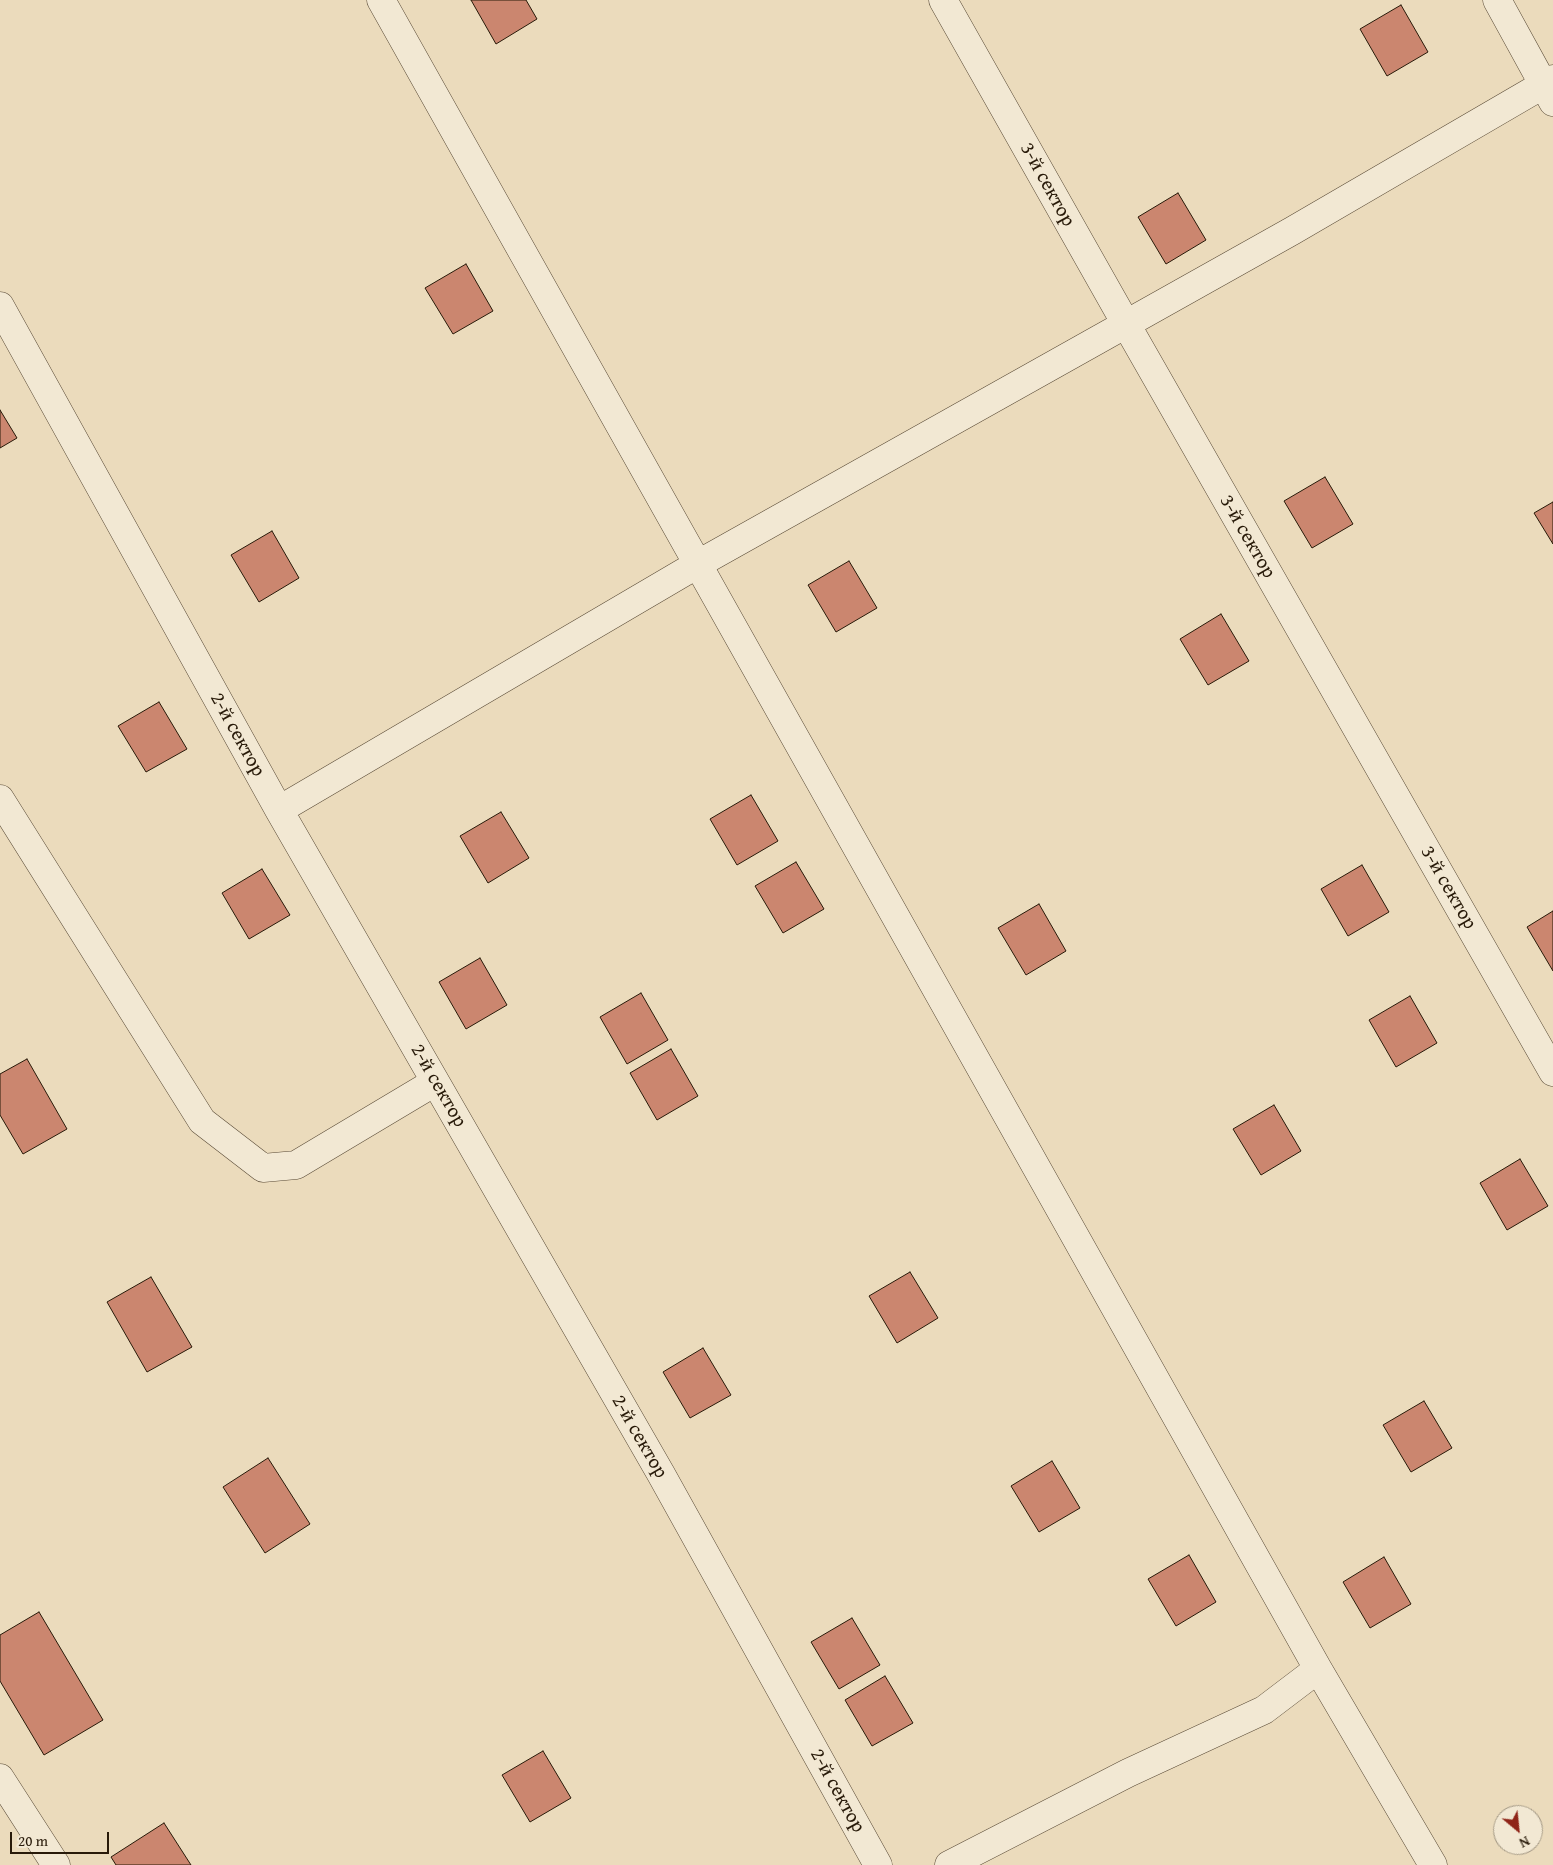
<!DOCTYPE html>
<html>
<head>
<meta charset="utf-8">
<style>
  body { margin:0 }
  #map { position:relative; width:1553px; height:1865px; overflow:hidden; background:#ebdbbc; font-family:"Gentium Book Plus",serif }
  canvas { display:block }
  .north { position:absolute; left:1493px; top:1805px; width:50px; height:50px; box-sizing:border-box; background:#f2e8d3; border:1px solid #a19682; border-radius:50%; rotate:152deg; font-size:14px; font-weight:700; line-height:20px; text-align:center; color:#281a09 }
  .north::after { content:''; display:block; margin:auto; width:18px; height:22px; background:#8f2418; clip-path:polygon(50% 0,100% 100%,50% 72%,0 100%) }
  .scale { position:absolute; left:10px; top:1832px; width:99px; height:22px; box-sizing:border-box; border:2px solid #281a09; border-top:0; padding-left:6px; font-size:15px; line-height:18px; white-space:nowrap; color:#281a09; -webkit-text-stroke:4px #f2e8d3; paint-order:stroke }
</style>
</head>
<body>
<div id="map">
<canvas width="1553" height="1865"></canvas>
<div class="north">N</div>
<div class="scale">20 m</div>
</div>
<script>
const ctx = document.querySelector('canvas').getContext('2d');
ctx.lineJoin = 'round';
function fillPath(path, color) { ctx.fillStyle = color; ctx.fill(path, 'evenodd'); }
const poly = rows => new Path2D(rows.map(r => 'M' + r).join(''));
function strokePath(path, color, width, dash) { ctx.strokeStyle = color; ctx.lineWidth = width; ctx.lineCap = dash ? 'butt' : 'round'; ctx.setLineDash(dash || []); ctx.stroke(path); }
function label(font, color, halo, rows, align = 'center') {
  ctx.font = font + ' "Gentium Book Plus",serif'; ctx.lineWidth = 5; ctx.setLineDash([]); ctx.textBaseline = 'middle'; ctx.strokeStyle = halo; ctx.fillStyle = color; for (const [text, x, y, turn = 0] of rows) {
    ctx.save(); ctx.translate(x, y); ctx.rotate((+turn || 0) * Math.PI / 180); ctx.textAlign = isNaN(turn) ? turn : align; if (halo) ctx.strokeText(text, 0, 0); ctx.fillText(text, 0, 0); ctx.restore();
  }
}
const building = poly([
  [471,0,526,0,537,19,496,44,471,0],
  [1401,5,1428,52,1387,76,1360,29,1401,5],
  [1178,193,1206,240,1166,264,1138,217,1178,193],
  [466,264,493,311,453,334,425,288,466,264],
  [0,410,17,438,0,448,0,410],
  [1325,477,1353,524,1312,548,1284,501,1325,477],
  [1553,502,1553,544,1534,513,1553,502],
  [272,531,299,578,259,602,231,555,272,531],
  [849,561,877,608,836,632,808,585,849,561],
  [1221,614,1249,661,1208,685,1180,639,1221,614],
  [159,702,187,749,146,772,118,726,159,702],
  [751,795,778,841,737,865,710,819,751,795],
  [501,812,529,858,488,883,460,836,501,812],
  [796,862,824,909,783,933,755,886,796,862],
  [1362,865,1389,912,1348,936,1321,889,1362,865],
  [262,869,290,915,249,939,222,893,262,869],
  [1039,904,1066,951,1026,975,998,928,1039,904],
  [1553,911,1553,971,1527,927,1553,911],
  [480,958,507,1005,466,1029,439,982,480,958],
  [641,993,668,1040,627,1064,600,1017,641,993],
  [1410,996,1437,1043,1396,1067,1369,1020,1410,996],
  [671,1049,698,1096,657,1120,630,1073,671,1049],
  [27,1059,67,1129,23,1154,0,1115,0,1074,27,1059],
  [1274,1105,1301,1151,1261,1175,1233,1129,1274,1105],
  [1520,1159,1548,1206,1507,1230,1480,1183,1520,1159],
  [910,1272,938,1318,897,1343,869,1296,910,1272],
  [151,1277,192,1347,147,1372,107,1302,151,1277],
  [703,1348,731,1395,690,1418,663,1372,703,1348],
  [1424,1401,1452,1448,1411,1472,1383,1425,1424,1401],
  [268,1458,310,1524,265,1553,223,1487,268,1458],
  [1052,1461,1080,1508,1039,1532,1011,1486,1052,1461],
  [1189,1555,1216,1602,1176,1626,1148,1579,1189,1555],
  [1384,1557,1411,1604,1370,1628,1343,1582,1384,1557],
  [39,1612,103,1720,44,1755,0,1681,0,1635,39,1612],
  [852,1618,880,1665,839,1689,811,1642,852,1618],
  [885,1676,913,1723,872,1746,845,1700,885,1676],
  [543,1751,571,1798,530,1822,502,1775,543,1751],
  [164,1823,191,1865,116,1865,111,1857,164,1823]
]);
const street = poly([
  [381,0,1318,1669,1433,1865],
  [943,0,1126,324,1553,1072],
  [1497,0,1553,102],
  [0,306,279,810,661,1474,878,1865],
  [0,799,202,1121,263,1168,296,1165,435,1082],
  [279,810,698,564,1292,231,1553,79],
  [0,1778,56,1865],
  [949,1865,1128,1773,1264,1710,1318,1669]
]);
const streetNames = [
  ["3-й сектор",1047,185,61],
  ["3-й сектор",1247,537,60],
  ["2-й сектор",237,735,61],
  ["3-й сектор",1448,888,60],
  ["2-й сектор",438,1086,60],
  ["2-й сектор",639,1437,60],
  ["2-й сектор",837,1791,61]
];
fillPath(building, '#cb866f');
strokePath(building, '#281a09', 1);
strokePath(street, '#594a36', 29);
strokePath(street, '#f2e8d3', 28);
label('20px', '#281a09', '#f2e8d3', streetNames);
</script>
</body>
</html>
